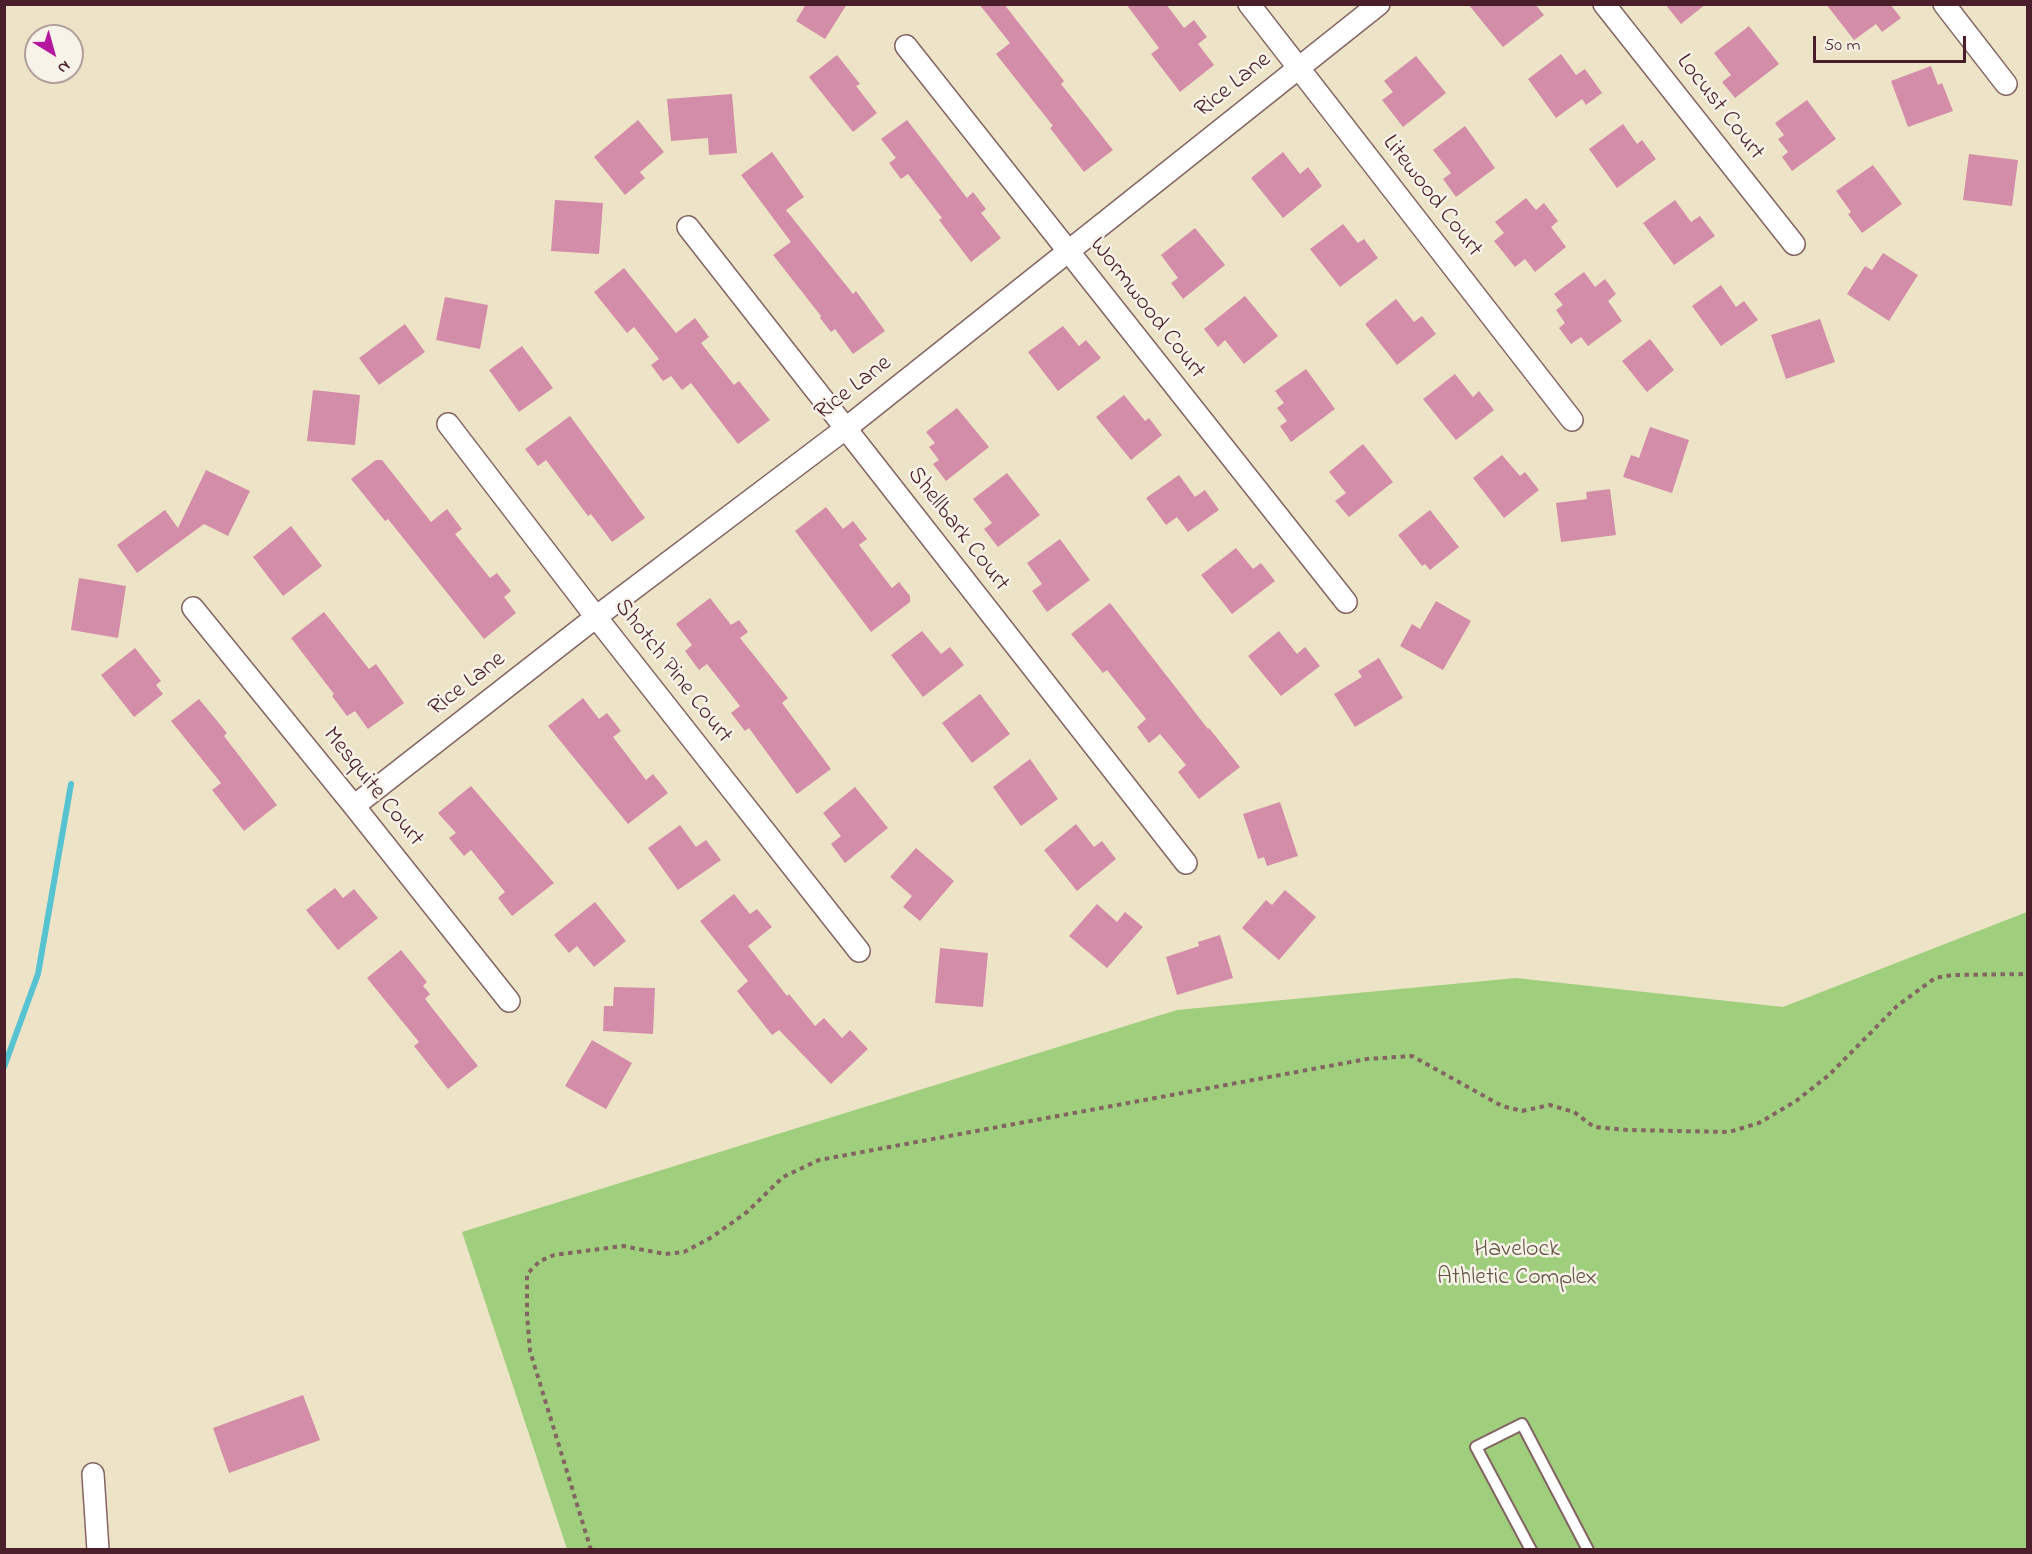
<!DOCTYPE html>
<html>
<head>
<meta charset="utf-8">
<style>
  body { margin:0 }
  #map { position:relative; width:2032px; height:1554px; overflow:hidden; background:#ede4c7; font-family:"Indie Flower",sans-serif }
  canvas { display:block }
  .frame { position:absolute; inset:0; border:6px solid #4a1f2b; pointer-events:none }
  .north { position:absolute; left:24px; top:24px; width:60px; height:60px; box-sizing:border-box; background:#f7f3e8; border:2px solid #b29e9c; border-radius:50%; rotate:143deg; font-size:16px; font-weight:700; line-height:24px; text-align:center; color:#4a1f2b }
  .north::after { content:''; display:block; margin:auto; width:21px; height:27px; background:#b5179e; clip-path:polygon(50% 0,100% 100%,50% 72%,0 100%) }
  .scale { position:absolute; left:1813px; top:36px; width:153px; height:27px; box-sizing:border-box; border:3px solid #4a1f2b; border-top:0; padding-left:8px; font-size:18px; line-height:21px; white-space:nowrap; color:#4a1f2b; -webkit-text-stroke:4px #f7f3e8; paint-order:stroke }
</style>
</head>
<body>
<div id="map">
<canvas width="2032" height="1554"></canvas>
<div class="frame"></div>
<div class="north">N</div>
<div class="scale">50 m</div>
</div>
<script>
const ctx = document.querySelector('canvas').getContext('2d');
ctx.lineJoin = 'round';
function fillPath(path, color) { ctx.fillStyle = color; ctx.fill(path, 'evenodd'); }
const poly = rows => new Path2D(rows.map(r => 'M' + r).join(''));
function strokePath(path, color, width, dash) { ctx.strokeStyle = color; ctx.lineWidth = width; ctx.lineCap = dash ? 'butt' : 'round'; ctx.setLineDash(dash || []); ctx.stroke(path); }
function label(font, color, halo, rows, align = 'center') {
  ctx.font = font + ' "Indie Flower",sans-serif'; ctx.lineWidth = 5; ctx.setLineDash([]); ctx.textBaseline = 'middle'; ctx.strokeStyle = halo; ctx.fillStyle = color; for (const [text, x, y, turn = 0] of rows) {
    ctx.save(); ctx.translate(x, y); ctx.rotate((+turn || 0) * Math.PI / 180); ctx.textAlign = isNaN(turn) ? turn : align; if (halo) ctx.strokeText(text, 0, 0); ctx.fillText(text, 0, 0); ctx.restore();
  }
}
const green = poly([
  [2027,912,2027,1549,567,1549,462,1232,1177,1010,1516,978,1783,1007]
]);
const stream = poly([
  [4,1067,38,974,71,784]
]);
const building = poly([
  [806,4,847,4,825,39,796,21],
  [979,4,1004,4,1064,81,1061,84,1113,150,1084,172,1050,128,1053,126,996,54,1010,43],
  [1126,4,1166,4,1184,28,1194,20,1207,37,1198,44,1214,65,1180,92,1151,54,1159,48],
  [1468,4,1535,4,1544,15,1503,47],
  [1665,4,1706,4,1681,24],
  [1826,4,1890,4,1901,18,1882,32,1876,24,1854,40],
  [1749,26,1779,64,1735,98,1722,82,1731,75,1714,53],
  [1561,54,1576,75,1585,69,1602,93,1586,105,1582,99,1556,118,1528,79],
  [837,55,860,84,856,86,877,113,853,132,809,77],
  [1416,56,1446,93,1403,127,1382,100,1393,92,1384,81],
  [1931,66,1938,85,1942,83,1953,111,1908,127,1891,81],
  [732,94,737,153,709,155,708,138,671,141,667,99],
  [1807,100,1836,139,1792,171,1782,157,1788,152,1778,139,1784,135,1775,123],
  [638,120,664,152,640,172,645,178,625,195,594,157],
  [907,120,967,198,973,192,986,209,981,213,1001,238,971,262,939,220,942,218,908,174,901,179,889,163,896,158,881,139],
  [1623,124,1637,144,1642,140,1656,159,1617,188,1589,149],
  [1465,126,1495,168,1456,197,1443,179,1451,173,1433,150],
  [772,152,804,197,786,210,853,294,856,291,885,331,853,354,835,329,831,332,820,318,821,316,773,255,791,242,741,175],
  [1283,152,1300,174,1308,167,1322,186,1283,218,1251,178],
  [1969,154,2018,160,2012,206,1963,200],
  [1873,165,1902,204,1862,233,1848,214,1851,212,1836,191],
  [1526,198,1536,210,1544,203,1558,221,1551,227,1566,247,1535,272,1525,259,1515,267,1494,241,1504,233,1495,222],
  [555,200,603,203,599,254,551,251],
  [1675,200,1691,222,1700,216,1715,236,1674,265,1643,223],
  [1343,224,1358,243,1364,239,1378,258,1340,287,1310,249],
  [1195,228,1225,265,1183,299,1171,283,1178,278,1161,255],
  [1883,253,1918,275,1889,321,1847,294,1865,266,1872,270],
  [624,268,676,333,695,318,709,337,701,343,734,385,739,381,770,420,738,444,691,383,682,390,671,376,663,381,651,365,659,359,634,327,627,333,594,292],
  [1584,272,1595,287,1605,279,1616,294,1608,301,1622,321,1588,346,1581,337,1571,344,1559,328,1565,323,1556,310,1563,305,1554,294],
  [1721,285,1736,307,1744,301,1758,320,1721,346,1692,306],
  [1245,296,1278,336,1244,364,1225,340,1218,347,1204,329],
  [445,297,488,305,480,349,436,340],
  [1396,299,1414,322,1422,316,1436,334,1397,365,1365,324],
  [1820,319,1835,362,1786,379,1771,335],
  [405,324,425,352,379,385,359,358],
  [1063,326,1079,346,1086,340,1101,358,1058,391,1028,352],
  [1650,339,1674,370,1647,392,1622,361],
  [522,346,553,388,519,412,489,370],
  [1306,369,1335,409,1291,442,1280,426,1287,421,1277,408,1284,403,1275,391],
  [1455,374,1473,397,1479,391,1494,410,1456,440,1423,399],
  [313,390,360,395,355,445,307,441],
  [1124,395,1145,421,1149,418,1162,435,1131,460,1096,417],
  [957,408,989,447,946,481,933,464,939,460,929,447,935,443,926,432],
  [570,416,645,518,612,542,591,514,588,516,546,460,538,466,525,449],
  [1650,427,1689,440,1672,493,1623,477,1631,455,1639,458],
  [1363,444,1393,482,1349,517,1335,501,1346,493,1329,472],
  [1502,455,1520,476,1525,472,1539,490,1504,518,1473,478],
  [376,460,382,460,431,522,447,509,462,529,455,534,490,578,497,573,511,591,504,597,516,613,484,639,388,519,385,521,351,479],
  [206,470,250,491,228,536,204,524,137,573,117,545,165,510,178,528],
  [1007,473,1040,515,998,547,984,529,992,523,973,499],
  [1179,475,1195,497,1205,490,1219,510,1188,532,1177,517,1166,525,1146,498],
  [1610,489,1616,535,1561,542,1556,503,1587,499,1586,492],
  [826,507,843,529,853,521,867,539,859,545,892,588,899,582,910,596,910,602,871,632,795,531],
  [1430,510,1459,547,1430,570,1425,564,1422,566,1398,535],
  [291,526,322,566,283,596,253,557],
  [1060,539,1090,580,1047,612,1032,591,1042,584,1027,563],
  [1236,548,1253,569,1261,563,1275,581,1232,614,1201,575],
  [79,578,126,586,118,638,71,630],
  [710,598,731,625,739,620,748,632,740,638,788,698,782,703,831,769,797,794,749,728,745,731,731,713,740,706,707,664,699,670,685,651,692,645,676,624],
  [1436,601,1471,621,1443,670,1400,646,1412,624,1420,629],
  [1110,603,1208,729,1209,728,1240,767,1199,799,1178,772,1186,765,1160,734,1149,743,1137,727,1146,719,1107,670,1103,673,1071,634],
  [324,612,369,669,376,664,404,703,368,729,355,711,347,716,332,696,334,694,291,638],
  [922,631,941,654,950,647,964,665,923,697,891,655],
  [1279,631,1297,654,1305,647,1320,666,1281,696,1248,656],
  [135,648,161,681,156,685,163,694,134,717,101,675],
  [1379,658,1403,698,1355,727,1334,694,1362,677,1358,671],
  [980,694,1010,734,972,763,942,723],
  [583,698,599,719,607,713,621,731,613,737,646,780,653,774,668,793,628,824,548,726],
  [199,699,227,733,224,736,277,805,244,831,212,790,221,783,171,721],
  [1030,759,1058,799,1021,826,993,787],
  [471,786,554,883,512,916,498,898,505,892,471,850,464,856,449,838,456,833,438,813],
  [855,787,888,828,845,863,831,844,841,836,823,813],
  [1280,802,1298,856,1267,866,1264,857,1258,859,1243,814],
  [1076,824,1094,847,1102,841,1116,859,1077,891,1044,850],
  [680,825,696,847,706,840,721,860,678,890,648,848],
  [916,848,954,881,920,921,903,907,912,896,890,877],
  [335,888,343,898,354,889,378,918,338,950,306,910],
  [1285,890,1316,917,1279,960,1242,928,1266,900,1272,905],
  [734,894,750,914,757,909,772,927,748,946,787,996,789,994,815,1026,824,1018,842,1038,850,1030,868,1049,831,1084,779,1030,772,1035,737,991,748,981,700,921],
  [595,902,626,941,594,967,577,946,569,953,554,935],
  [1097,904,1117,922,1125,912,1143,927,1107,968,1069,936],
  [1220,935,1233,978,1177,995,1166,957,1199,946,1198,942],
  [940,948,988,953,983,1007,935,1003],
  [401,950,427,982,423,986,430,994,425,999,478,1066,448,1089,414,1046,419,1042,367,978],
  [614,987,655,988,653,1034,603,1031,604,1006,613,1006],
  [592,1040,632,1063,606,1109,565,1086],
  [303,1395,320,1440,229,1473,213,1428]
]);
const path = poly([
  [591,1550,530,1351,527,1314,527,1274,540,1261,554,1255,623,1246,665,1254,684,1252,712,1237,747,1212,783,1177,819,1160,1367,1059,1412,1056,1502,1106,1522,1111,1550,1105,1574,1112,1594,1127,1628,1130,1729,1132,1759,1123,1796,1101,1829,1075,1897,1006,1935,978,1952,975,2028,974]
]);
const service = poly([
  [1531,1550,1476,1447,1522,1424,1588,1550]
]);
const minor = poly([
  [1249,4,1572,420],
  [1604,4,1794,244],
  [1944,4,2006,84],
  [906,46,1346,602],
  [688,227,1186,863],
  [448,424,596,617,859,951],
  [193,608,354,806,509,1001],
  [354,806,596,617,845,429,1379,4],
  [93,1474,98,1550]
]);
const streetNames = [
  ["Rice Lane",1234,86,-39],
  ["Locust Court",1719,108,52],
  ["Litewood Court",1431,197,52],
  ["Wormwood Court",1146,309,52],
  ["Rice Lane",854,389,-38],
  ["Shellbark Court",957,530,52],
  ["Shotch Pine Court",672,672,52],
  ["Rice Lane",468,685,-38],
  ["Mesquite Court",372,788,51]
];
const parkNames = [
  ["Havelock",1517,1251],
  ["Athletic Complex",1517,1279]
];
fillPath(green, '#9fcf7d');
strokePath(stream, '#57c3d1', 6);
fillPath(building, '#d48da8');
strokePath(service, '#836462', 14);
strokePath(minor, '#836462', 24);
strokePath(path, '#836462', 4, [4.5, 4.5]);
strokePath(service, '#fff', 10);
strokePath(minor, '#fff', 21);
label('24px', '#4a1f2b', '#f7f3e8', streetNames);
label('24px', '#645444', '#f7f3e8', parkNames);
</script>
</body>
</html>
